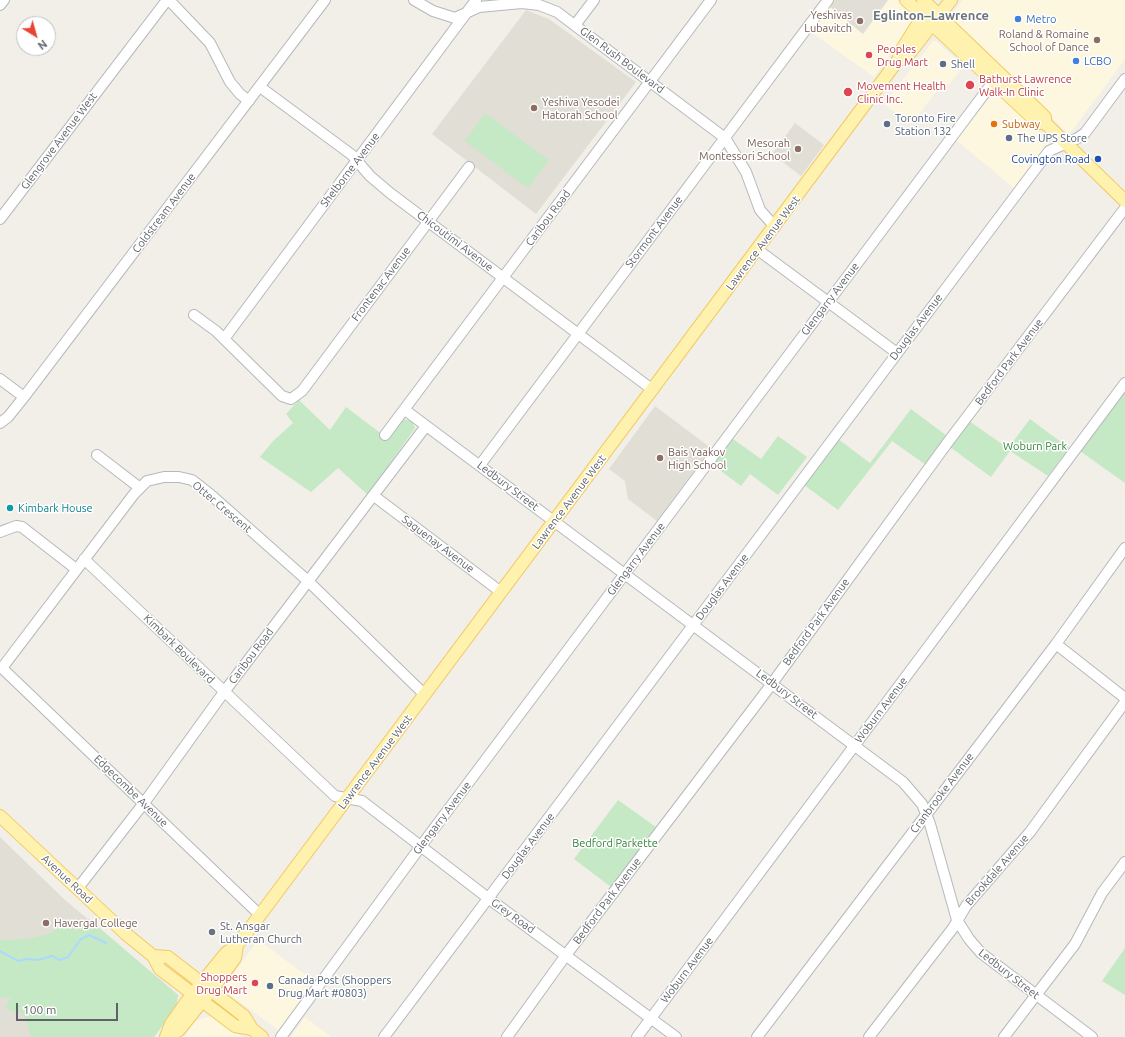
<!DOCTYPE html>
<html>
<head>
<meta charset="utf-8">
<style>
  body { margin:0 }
  #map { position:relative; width:1125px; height:1037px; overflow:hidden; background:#f1efe8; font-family:Ubuntu,sans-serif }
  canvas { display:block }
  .north { position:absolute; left:16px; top:16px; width:40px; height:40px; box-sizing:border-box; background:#fff; border:1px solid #bfc1c3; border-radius:50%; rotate:143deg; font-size:11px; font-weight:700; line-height:16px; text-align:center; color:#5f6368 }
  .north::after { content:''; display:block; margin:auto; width:14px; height:18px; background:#ea4335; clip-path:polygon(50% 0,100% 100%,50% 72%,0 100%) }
  .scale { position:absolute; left:16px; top:1003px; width:102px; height:18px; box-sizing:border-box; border:2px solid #5f6368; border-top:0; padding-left:5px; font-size:12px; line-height:14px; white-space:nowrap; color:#5f6368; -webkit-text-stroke:3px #fff; paint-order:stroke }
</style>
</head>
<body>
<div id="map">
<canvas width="1125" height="1037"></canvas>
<div class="north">N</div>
<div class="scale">100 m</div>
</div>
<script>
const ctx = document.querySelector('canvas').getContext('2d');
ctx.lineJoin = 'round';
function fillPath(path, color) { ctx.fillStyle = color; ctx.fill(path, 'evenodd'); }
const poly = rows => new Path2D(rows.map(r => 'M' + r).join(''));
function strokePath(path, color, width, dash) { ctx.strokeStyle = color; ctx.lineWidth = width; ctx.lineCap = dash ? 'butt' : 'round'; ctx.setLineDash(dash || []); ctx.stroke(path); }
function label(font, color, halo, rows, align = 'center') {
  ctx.font = font + ' Ubuntu,sans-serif'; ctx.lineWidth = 3; ctx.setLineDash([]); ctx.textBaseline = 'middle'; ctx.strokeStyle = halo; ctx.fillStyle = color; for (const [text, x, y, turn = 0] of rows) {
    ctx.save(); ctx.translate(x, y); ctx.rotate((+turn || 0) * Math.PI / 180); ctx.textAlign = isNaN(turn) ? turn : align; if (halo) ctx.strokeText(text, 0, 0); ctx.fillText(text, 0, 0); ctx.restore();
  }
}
const commercial = poly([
  [888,0,897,0,912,13,914,21,874,77,811,32,830,7,863,34],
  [962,0,1125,0,1125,59,1069,135,951,17],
  [933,41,936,41,964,66,948,85,944,82,911,124,884,104],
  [995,91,1050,144,1014,188,956,140],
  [258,940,314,981,278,1030,222,989],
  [213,1015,242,1037,184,1037,195,1021],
  [305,1017,331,1037,291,1037]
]);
const education = poly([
  [835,0,888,0,863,34,830,7],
  [526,10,549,19,636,82,536,214,432,134],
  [795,123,824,145,801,176,772,154],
  [655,406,711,448,657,521,628,499,625,481,609,469],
  [0,837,64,899,178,995,176,1007,154,1037,0,1037]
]);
const green = poly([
  [485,113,549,160,528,188,465,141],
  [1125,392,1125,483,1080,451],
  [299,400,330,430,346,407,387,438,403,419,412,421,415,428,368,495,338,468,311,492,260,457,273,441,293,423,286,414],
  [911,409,947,436,926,465,892,441,838,510,804,485,838,439,870,463],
  [1030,419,1069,448,1048,476,1010,451,991,477,950,447,969,421,1002,444,1012,443],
  [778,436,807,457,778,495,750,474,741,486,713,465,733,439,761,459],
  [618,800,656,827,611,887,574,859],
  [89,919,178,995,176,1007,154,1037,31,1037,26,1019,23,1014,6,1009,7,1002,13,999,0,997,0,940,26,939,45,935,54,931,65,920,76,931],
  [1125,948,1125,995,1102,981]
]);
const stream = poly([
  [0,951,18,961,27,959,38,960,52,956,60,960,68,957,81,939,89,935,106,943]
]);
const minor = poly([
  [169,0,210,43,230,82,240,94,249,101],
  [414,0,433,11,455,18,479,7,522,3,539,5,557,12,725,138,746,172,760,210,775,227],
  [0,5,4,0],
  [575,25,594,0],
  [260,87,352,155,370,176,390,193,653,390],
  [0,219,167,0],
  [758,250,897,353],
  [194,315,216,331,282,396,291,399,302,391,469,167],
  [224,339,476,0],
  [0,379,24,397],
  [405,410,903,782,922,804,930,824,957,920,969,939,981,953,1092,1037],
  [0,423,8,417,24,397,325,0],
  [385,435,711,0],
  [97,455,140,488],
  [480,465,828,0],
  [374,496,501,592],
  [0,532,16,526,22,527,76,569],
  [84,559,335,796,362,801,488,898,676,1037],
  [1056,644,1125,698],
  [0,668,2,668,134,494,147,481,164,477,179,477,192,480,211,495,308,581,425,695],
  [2,668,260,915],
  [78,888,144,803,224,692,426,426],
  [281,1037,421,846,993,82],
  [384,1037,1049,151,1078,138,1085,133,1125,79],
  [507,1037,566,955,768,689,948,442,1125,208],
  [637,1037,1125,383],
  [757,1037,1056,644,1125,548],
  [869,1037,953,928,966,906,1030,832,1125,702],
  [1004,1037,1075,944,1102,893,1125,862]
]);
const major = poly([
  [906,0,1038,123,1045,123,1125,201],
  [923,0,1045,117,1045,123],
  [900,59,899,54,926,11],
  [0,816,126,934,153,956,160,969,235,1026,252,1029],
  [153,956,168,957,244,1016,252,1029,262,1037],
  [166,1037,171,1024,187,1001,226,953,237,945,260,915,898,60,906,58,951,0],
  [167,1037,179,1030,216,984,235,958,237,945]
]);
const markers = [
  [1018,19,4,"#3f7fe0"],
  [860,21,4,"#8d6e63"],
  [1097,40,4,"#8d6e63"],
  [869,55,4,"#e0444e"],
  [1076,61,4,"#3f7fe0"],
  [943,64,4,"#5c6f8a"],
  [970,85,5,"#e0444e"],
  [848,92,5,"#e0444e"],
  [534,108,4,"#8d6e63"],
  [887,124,4,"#5c6f8a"],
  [994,124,4,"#e8710a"],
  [1009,138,4,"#5c6f8a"],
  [798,149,4,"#8d6e63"],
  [1098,159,4,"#1a4fb4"],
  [660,458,4,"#8d6e63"],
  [10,508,4,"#0f9aa8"],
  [46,923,4,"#8d6e63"],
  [212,932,4,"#6b7280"],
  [255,983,4,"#e0444e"],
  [270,986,4,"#5c6f8a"]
];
const educationNames = [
  ["Yeshivas",852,15],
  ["Lubavitch",852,28],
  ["Roland & Romaine",1089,34],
  ["School of Dance",1089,47],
  ["Yeshiva Yesodei",542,102,"left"],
  ["Hatorah School",542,115,"left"],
  ["Mesorah",790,143],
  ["Montessori School",790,156],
  ["Bais Yaakov",668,452,"left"],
  ["High School",668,465,"left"],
  ["Havergal College",54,923,"left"]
];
const shopNames = [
  ["Metro",1026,19],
  ["LCBO",1084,61]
];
const healthNames = [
  ["Peoples",877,49],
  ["Drug Mart",877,62],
  ["Bathurst Lawrence",979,79],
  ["Walk-In Clinic",979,92],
  ["Movement Health",857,86],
  ["Clinic Inc.",857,99],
  ["Shoppers",247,977,"right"],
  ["Drug Mart",247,990,"right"]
];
const streetNames = [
  ["Glen Rush Boulevard",622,60,37],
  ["Glengrove Avenue West",59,141,-53],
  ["Shelborne Avenue",350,170,-53],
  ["Coldstream Avenue",164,213,-53],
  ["Caribou Road",548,218,-53],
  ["Stormont Avenue",654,232,-53],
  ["Chicoutimi Avenue",455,241,37],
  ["Lawrence Avenue West",763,243,-53],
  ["Frontenac Avenue",381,284,-53],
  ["Glengarry Avenue",830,299,-53],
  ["Douglas Avenue",916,327,-53],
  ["Bedford Park Avenue",1009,362,-53],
  ["Ledbury Street",508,486,37],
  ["Lawrence Avenue West",569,502,-53],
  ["Otter Crescent",222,507,40],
  ["Saguenay Avenue",438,544,37],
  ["Glengarry Avenue",636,559,-53],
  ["Douglas Avenue",722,587,-53],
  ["Bedford Park Avenue",816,622,-54],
  ["Kimbark Boulevard",179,649,44],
  ["Caribou Road",251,656,-53],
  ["Ledbury Street",787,694,37],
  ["Woburn Avenue",881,710,-53],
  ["Lawrence Avenue West",375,762,-53],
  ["Edgecombe Avenue",131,791,44],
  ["Cranbrooke Avenue",942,793,-53],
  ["Glengarry Avenue",442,818,-53],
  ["Douglas Avenue",528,846,-53],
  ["Brookdale Avenue",997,870,-49],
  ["Avenue Road",67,879,43],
  ["Bedford Park Avenue",607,901,-53],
  ["Grey Road",513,916,36],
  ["Woburn Avenue",687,970,-53],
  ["Ledbury Street",1009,974,38]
];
const serviceNames = [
  ["Shell",951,64],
  ["Toronto Fire",895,118],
  ["Station 132",895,131],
  ["The UPS Store",1017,138],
  ["Canada Post (Shoppers",278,980],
  ["Drug Mart #0803)",278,993]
];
const foodNames = [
  ["Subway",1002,124]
];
const transitNames = [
  ["Covington Road",1090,159]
];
const parkNames = [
  ["Woburn Park",1035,446],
  ["Bedford Parkette",615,843]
];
const cultureNames = [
  ["Kimbark House",18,508]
];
const worshipNames = [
  ["St. Ansgar",220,926],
  ["Lutheran Church",220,939]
];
const quarterNames = [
  ["Eglinton–Lawrence",931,16]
];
fillPath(commercial, '#fef7e0');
fillPath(education, '#e1ded6');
fillPath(green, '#c5e8c5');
strokePath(stream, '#aadaff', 2);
strokePath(minor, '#b5b8bc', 12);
strokePath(major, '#f2c960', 14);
strokePath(minor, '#fff', 10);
strokePath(major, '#fff2af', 12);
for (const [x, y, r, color] of markers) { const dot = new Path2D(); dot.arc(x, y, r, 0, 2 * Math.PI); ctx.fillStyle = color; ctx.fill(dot); strokePath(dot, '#fff', 1.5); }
label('11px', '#785e54', '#fff', educationNames, 'right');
label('11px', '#366cbe', '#fff', shopNames, 'left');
label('11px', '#be3a42', '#fff', healthNames, 'left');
label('11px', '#5f6368', '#fff', streetNames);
label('11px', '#4e5e75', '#fff', serviceNames, 'left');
label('11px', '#c56008', '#fff', foodNames, 'left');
label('11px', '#164399', '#fff', transitNames, 'right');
label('11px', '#348238', '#fff', parkNames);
label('11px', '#0d838f', '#fff', cultureNames, 'left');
label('11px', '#5b616d', '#fff', worshipNames, 'left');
label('bold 13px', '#70757a', '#fff', quarterNames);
</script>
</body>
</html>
